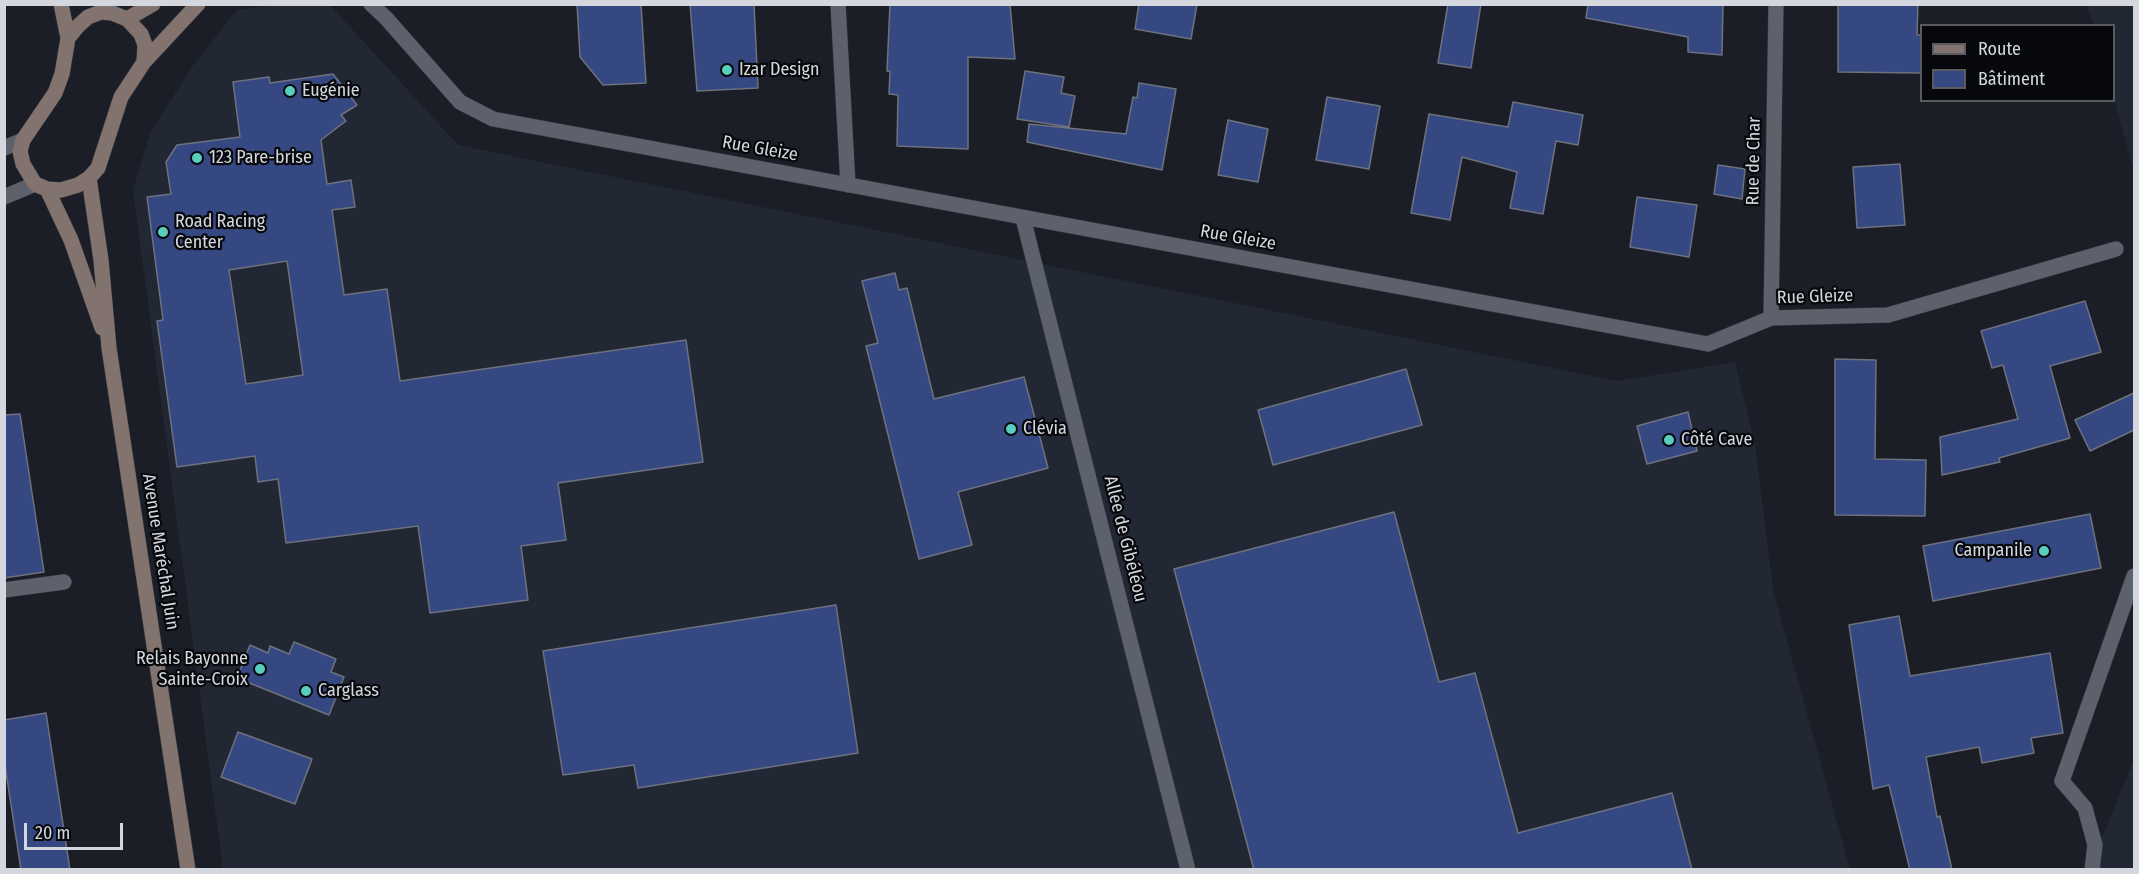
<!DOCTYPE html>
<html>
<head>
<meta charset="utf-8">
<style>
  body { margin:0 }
  #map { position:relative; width:2139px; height:874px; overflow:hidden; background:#1b1e27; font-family:"Fira Sans Condensed",sans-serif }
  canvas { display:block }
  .frame { position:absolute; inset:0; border:6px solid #d4d7dd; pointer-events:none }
  .legend { position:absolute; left:1920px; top:24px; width:195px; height:78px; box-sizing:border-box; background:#07080c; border:2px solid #595b60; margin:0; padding:8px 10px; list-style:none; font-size:18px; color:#d4d7dd }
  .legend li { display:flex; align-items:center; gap:12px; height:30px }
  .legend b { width:30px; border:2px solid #595b60 }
  .scale { position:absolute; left:24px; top:823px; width:99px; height:27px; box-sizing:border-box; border:3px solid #d4d7dd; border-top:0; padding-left:8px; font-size:18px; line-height:21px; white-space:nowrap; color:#d4d7dd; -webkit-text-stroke:4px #07080c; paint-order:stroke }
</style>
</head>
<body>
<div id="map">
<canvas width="2139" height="874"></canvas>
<div class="frame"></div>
<ul class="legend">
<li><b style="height:8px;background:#83736e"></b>Route</li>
<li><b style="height:16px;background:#354882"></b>Bâtiment</li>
</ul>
<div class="scale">20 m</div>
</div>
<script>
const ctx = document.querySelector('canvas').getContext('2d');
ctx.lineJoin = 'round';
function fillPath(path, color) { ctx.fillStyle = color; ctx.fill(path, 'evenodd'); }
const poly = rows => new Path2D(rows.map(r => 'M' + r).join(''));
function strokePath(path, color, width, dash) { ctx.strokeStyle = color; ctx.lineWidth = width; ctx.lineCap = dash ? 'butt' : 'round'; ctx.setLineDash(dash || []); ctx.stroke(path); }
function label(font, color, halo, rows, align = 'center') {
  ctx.font = font + ' "Fira Sans Condensed",sans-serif'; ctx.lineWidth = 4.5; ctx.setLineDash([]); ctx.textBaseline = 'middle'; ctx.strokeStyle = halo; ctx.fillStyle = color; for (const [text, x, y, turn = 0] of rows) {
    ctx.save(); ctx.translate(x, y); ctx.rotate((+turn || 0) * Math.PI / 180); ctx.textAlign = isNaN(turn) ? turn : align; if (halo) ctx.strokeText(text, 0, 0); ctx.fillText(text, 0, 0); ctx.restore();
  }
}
const built = poly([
  [273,5,330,5,458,145,1617,381,1735,362,1755,445,1773,590,1850,869,223,869,133,190,151,131,194,64,237,10],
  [2087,5,2134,5,2134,172,2114,98,2114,26,2093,25],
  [2134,759,2134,869,2089,869]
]);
const building = poly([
  [577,4,641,4,646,83,603,85,580,57,577,4],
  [690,4,754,4,758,88,697,91,690,4],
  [890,4,1010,4,1015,59,968,57,968,149,897,146,898,95,889,94,890,71,887,71,890,4],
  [1139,4,1197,4,1191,39,1135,29,1139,4],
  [1448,4,1481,4,1471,68,1438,63,1448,4],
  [1588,4,1723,4,1722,55,1688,52,1688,37,1586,18,1588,4],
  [1838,4,1918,4,1917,35,1922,35,1922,73,1838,72,1838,4],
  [1025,71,1064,77,1061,93,1075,96,1069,127,1017,119,1025,71],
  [333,74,357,105,341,115,346,121,321,140,327,184,351,180,355,207,332,210,344,295,387,289,400,381,686,340,703,462,558,483,566,540,521,546,528,600,430,613,418,526,286,543,278,479,258,482,255,456,177,467,157,321,163,320,147,197,171,194,166,162,177,145,240,137,233,82,269,77,270,83,333,74],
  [287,261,303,375,246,384,229,270,287,261],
  [1139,83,1176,89,1162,170,1027,142,1029,124,1126,134,1133,97,1137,98,1139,83],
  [1327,97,1380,106,1369,169,1316,160,1327,97],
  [1513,102,1583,115,1578,145,1556,141,1543,214,1510,208,1517,172,1462,157,1450,220,1411,213,1429,114,1508,127,1513,102],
  [1228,120,1268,129,1258,182,1218,175,1228,120],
  [1900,164,1905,225,1857,228,1853,167,1900,164],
  [1718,165,1745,169,1742,199,1714,194,1718,165],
  [1637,197,1697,205,1689,257,1630,247,1637,197],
  [895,273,899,290,907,288,934,399,1024,377,1048,468,958,492,972,545,919,559,866,346,878,343,862,281,895,273],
  [2085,301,2101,352,2050,366,2070,438,1999,458,2000,462,1942,475,1940,437,2018,419,2003,365,1992,368,1981,331,2085,301],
  [1835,359,1876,360,1875,459,1926,460,1925,516,1835,515,1835,359],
  [1406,369,1422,425,1273,465,1258,410,1406,369],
  [2134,393,2134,430,2090,451,2075,420,2134,393],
  [1688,412,1697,451,1647,464,1637,426,1688,412],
  [20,414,44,572,4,578,4,415,20,414],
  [1394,512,1439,682,1475,673,1518,833,1672,793,1692,870,1254,870,1174,569,1394,512],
  [2090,514,2101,568,1933,601,1923,546,2090,514],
  [836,605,858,753,638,788,634,765,563,775,543,651,836,605],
  [1899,616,1910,676,2050,653,2063,733,2031,738,2034,753,1982,763,1979,747,1926,757,1937,817,1940,816,1952,870,1910,870,1889,785,1873,789,1849,625,1899,616],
  [294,642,336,659,331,672,344,677,329,715,237,678,250,645,268,653,270,646,289,654,294,642],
  [46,713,70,870,21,870,4,759,4,720,46,713],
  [238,732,312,759,295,804,221,777,238,732]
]);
const lane = poly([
  [4,590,64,582],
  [2092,870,2095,845,2085,808,2062,781,2134,576]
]);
const street = poly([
  [371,4,386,18,460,102,493,119,1708,344,1771,318,1888,315,2116,249],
  [838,4,848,185],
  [4,148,23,140],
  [4,197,35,184],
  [1023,218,1188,870],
  [1771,318,1776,4]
]);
const secondary = poly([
  [61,4,68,38],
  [127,19,153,4],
  [144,62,145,45,141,34,127,19,112,13,101,12,88,17,78,26,68,38,62,74,55,93,23,140,20,151,23,164,35,184,47,189,61,190,78,185,89,178,98,168,121,97,144,62,198,4],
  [89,178,101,260,109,348,188,870],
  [47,189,71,240,102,328]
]);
const markers = [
  [727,70,6,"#59cebe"],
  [290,91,6,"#59cebe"],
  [197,158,6,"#59cebe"],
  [163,232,6,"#59cebe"],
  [1011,429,6,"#59cebe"],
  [1669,440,6,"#59cebe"],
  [2044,551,6,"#59cebe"],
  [260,669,6,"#59cebe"],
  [306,691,6,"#59cebe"]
];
const poiNames = [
  ["Izar Design",739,70],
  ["Eugénie",302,91],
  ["123 Pare-brise",209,158],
  ["Road Racing",175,222],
  ["Center",175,243],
  ["Clévia",1023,429],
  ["Côté Cave",1681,440],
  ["Campanile",2032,551,"right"],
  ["Relais Bayonne",248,659,"right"],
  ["Sainte-Croix",248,680,"right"],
  ["Carglass",318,691]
];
const streetNames = [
  ["Rue Gleize",760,149,10],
  ["Rue de Char",1754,161,-89],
  ["Rue Gleize",1238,238,10],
  ["Rue Gleize",1815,297,-2],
  ["Allée de Gibéléou",1125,539,76],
  ["Avenue Maréchal Juin",160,552,81]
];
fillPath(built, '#222734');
fillPath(building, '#354882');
strokePath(building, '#6e727e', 1.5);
strokePath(lane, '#373a41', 16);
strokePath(street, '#373a41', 16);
strokePath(secondary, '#373a41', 16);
strokePath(lane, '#5d616c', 15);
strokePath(street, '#5d616c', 15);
strokePath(secondary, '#83736e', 15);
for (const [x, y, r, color] of markers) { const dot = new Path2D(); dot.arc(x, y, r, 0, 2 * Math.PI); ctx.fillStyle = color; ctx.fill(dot); strokePath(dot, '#07080c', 2); }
label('18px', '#d4d7dd', '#07080c', poiNames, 'left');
label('18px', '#d4d7dd', '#07080c', streetNames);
</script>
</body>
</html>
